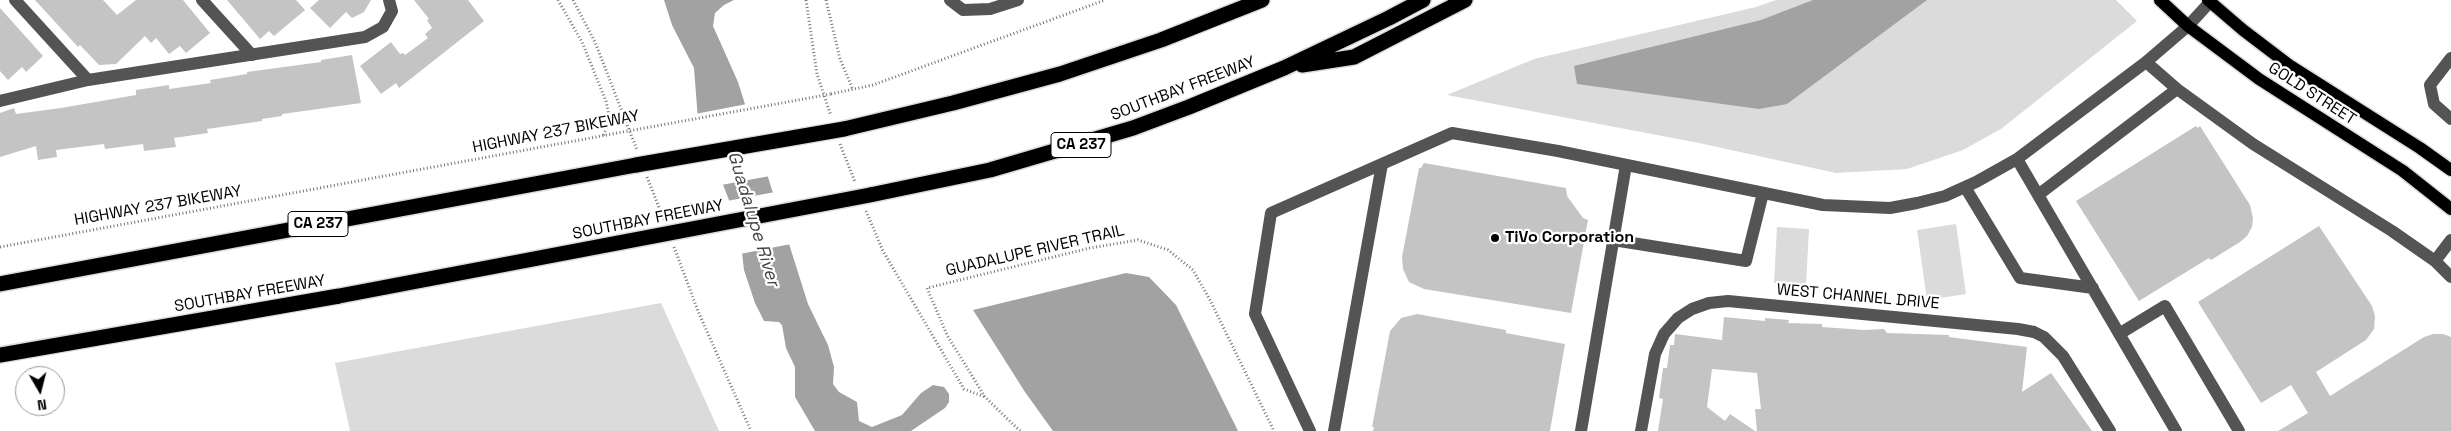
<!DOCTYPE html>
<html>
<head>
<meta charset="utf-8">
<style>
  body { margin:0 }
  #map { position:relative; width:2451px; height:431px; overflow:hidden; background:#fff; font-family:"Space Grotesk",sans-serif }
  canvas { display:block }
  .north { position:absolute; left:15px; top:366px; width:50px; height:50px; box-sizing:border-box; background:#fff; border:1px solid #999; border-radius:50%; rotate:172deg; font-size:14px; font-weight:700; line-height:20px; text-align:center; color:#000 }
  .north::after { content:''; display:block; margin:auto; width:18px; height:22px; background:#000; clip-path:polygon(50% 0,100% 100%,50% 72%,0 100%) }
</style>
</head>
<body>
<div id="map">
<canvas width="2451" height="431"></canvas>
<div class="north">N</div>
</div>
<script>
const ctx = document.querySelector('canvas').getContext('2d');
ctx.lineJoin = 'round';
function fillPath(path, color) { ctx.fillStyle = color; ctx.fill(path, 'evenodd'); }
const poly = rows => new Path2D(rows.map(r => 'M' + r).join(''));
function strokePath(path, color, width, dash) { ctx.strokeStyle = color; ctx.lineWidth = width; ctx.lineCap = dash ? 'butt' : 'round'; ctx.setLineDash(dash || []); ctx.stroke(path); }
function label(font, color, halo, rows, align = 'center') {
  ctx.font = font + ' "Space Grotesk",sans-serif'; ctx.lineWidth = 4.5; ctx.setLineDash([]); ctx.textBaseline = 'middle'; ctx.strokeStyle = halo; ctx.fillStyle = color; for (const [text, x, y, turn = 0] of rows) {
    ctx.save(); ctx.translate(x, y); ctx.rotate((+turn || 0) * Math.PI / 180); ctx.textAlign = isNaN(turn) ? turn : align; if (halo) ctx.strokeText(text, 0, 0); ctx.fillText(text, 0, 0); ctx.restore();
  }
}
const green = poly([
  [1776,0,2116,0,2137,21,2001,129,1963,150,1907,169,1836,173,1699,143,1447,95,1534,59,1756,7],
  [1956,224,1966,294,1927,300,1917,230],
  [1777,227,1809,229,1806,284,1774,283],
  [661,303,719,431,350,431,335,363]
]);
const water = poly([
  [664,0,734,0,724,5,715,13,713,26,738,82,808,304,828,345,834,367,833,384,839,392,857,402,859,421,872,427,902,415,921,393,933,385,944,387,949,394,949,402,945,408,911,431,815,431,795,397,795,367,786,348,782,325,779,322,764,321,755,303,744,270,739,226,698,120,694,68,672,25],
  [1813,0,1927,0,1787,104,1759,109,1577,84,1574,66,1761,20],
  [1126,273,1149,277,1176,305,1238,431,1053,431,1025,392,973,310]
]);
const pier = poly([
  [747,104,770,176,721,185,695,121,695,114],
  [775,192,791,244,740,254,736,226,727,201]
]);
const building = poly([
  [35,0,103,0,117,15,136,0,183,0,210,33,186,53,180,46,169,54,156,38,151,43,145,36,116,64,99,65,80,45,78,47],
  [227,0,296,0,305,10,274,36,269,31,260,39],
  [319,0,371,0,364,12,352,18,346,12,330,28,310,8],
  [414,0,468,0,484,21,399,88,396,83,381,94,360,66,391,42,400,54,403,53,405,55,428,38,425,34,432,28,427,20,429,19],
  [0,8,43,56,26,72,22,67,8,80,0,71],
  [352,55,361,103,282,114,282,116,262,119,262,121,207,129,208,133,174,138,176,147,144,151,143,144,105,149,104,144,56,150,57,157,38,160,36,146,0,157,0,113,14,108,16,114,61,108,136,95,136,90,169,85,169,89,211,83,210,80,247,74,247,72,321,62,321,60],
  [2196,126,2198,128,2200,126,2250,205,2253,218,2252,227,2247,236,2240,242,2211,260,2209,258,2139,301,2076,201],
  [1424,163,1566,188,1567,196,1583,218,1588,220,1571,313,1424,289,1409,282,1403,269,1402,257,1419,168,1421,168],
  [2319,226,2372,306,2375,316,2374,329,2366,340,2316,372,2330,396,2424,337,2433,334,2443,334,2451,337,2451,431,2278,431,2308,413,2291,385,2261,403,2198,302],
  [1417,314,1506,330,1506,333,1565,344,1550,431,1373,431,1374,427,1372,427,1390,331,1401,318],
  [1724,317,1765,321,1765,318,1789,320,1788,323,1822,324,1822,327,1864,330,1884,329,1887,333,1949,335,1949,337,2027,347,2022,392,2051,373,2092,431,1757,431,1755,409,1761,409,1757,373,1712,369,1707,407,1725,421,1730,414,1755,431,1658,431,1663,399,1659,398,1663,368,1667,368,1670,345,1674,345,1675,334,1722,340]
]);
const path = poly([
  [558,0,582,42,606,101,610,121,603,136],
  [573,0,595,42,637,150],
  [806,0,817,74,831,116],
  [826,0,840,59,853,90],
  [831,94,873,85,1105,0],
  [840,144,855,182],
  [647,177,664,220],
  [866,211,883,251,964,389,985,397],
  [0,247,623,132],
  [674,247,698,311,751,431],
  [1020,431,985,397,947,335,927,288,1090,248,1138,240,1168,250,1193,270,1210,300,1274,431]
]);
const minor = poly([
  [15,0,88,80],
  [202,0,252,55],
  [950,0,963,10,990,9,1018,0],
  [2451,58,2430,85,2434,104,2451,119],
  [2146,62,2177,89,2253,144,2392,231,2435,261,2451,277],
  [0,101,88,80,365,37,383,27,392,11,389,0],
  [2017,159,2176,431],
  [1965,187,2020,278,2093,288],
  [2038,195,2177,89],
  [1613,240,1746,261,1763,193],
  [2435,261,2451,240],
  [2119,334,2165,306,2239,431],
  [1310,431,1255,314,1271,213,1452,133,1558,151,1823,205,1890,208,1917,203,1945,196,1976,182,2017,159,2146,62,2188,26,2210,2],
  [1334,431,1382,164],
  [1581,431,1626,165],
  [1641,431,1655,354,1664,334,1678,318,1692,309,1709,303,1728,301,2018,329,2034,332,2044,337,2063,356,2110,431]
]);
const major = poly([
  [2160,0,2188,26,2259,79,2403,171,2451,209],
  [2208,0,2243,30,2289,65,2420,148,2451,170]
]);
const highway = poly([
  [1302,65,1354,57,1465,0],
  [844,129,953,103,1060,74,1161,40,1262,0],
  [870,195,990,170,1133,128,1189,107,1284,68,1389,18,1423,0],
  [0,284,636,165],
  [0,355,339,296]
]);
const pathBridge = poly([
  [623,132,831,94]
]);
const highwayBridge = poly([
  [636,165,844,129],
  [339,296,870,195]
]);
const markers = [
  [1495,238,5,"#000"]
];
const shields = [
  [1081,145,60],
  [318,224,60]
];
const shieldNames = [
  ["CA 237",1081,145],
  ["CA 237",318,224]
];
const streetNames = [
  ["SOUTHBAY FREEWAY",1183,89,-21],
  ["GOLD STREET",2312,94,33],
  ["HIGHWAY 237 BIKEWAY",556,132,-11],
  ["HIGHWAY 237 BIKEWAY",158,206,-10],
  ["SOUTHBAY FREEWAY",648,220,-11],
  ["GUADALUPE RIVER TRAIL",1035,251,-13],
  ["SOUTHBAY FREEWAY",250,294,-10],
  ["WEST CHANNEL DRIVE",1858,297,5]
];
const poiNames = [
  ["TiVo Corporation",1505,238]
];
const waterNames = [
  ["Guadalupe River",753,219,73]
];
fillPath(green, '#dbdbdb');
fillPath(water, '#a2a2a2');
fillPath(pier, '#fff');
fillPath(building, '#c4c4c4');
strokePath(major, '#dbdbdb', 15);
strokePath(highway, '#dbdbdb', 18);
strokePath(path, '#767676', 3, [1, 2.5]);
strokePath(minor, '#545454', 12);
strokePath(major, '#000', 12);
strokePath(highway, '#000', 15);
strokePath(highwayBridge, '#dbdbdb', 18, []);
strokePath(pathBridge, '#767676', 3, [1, 2.5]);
strokePath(highwayBridge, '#000', 15);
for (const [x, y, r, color] of markers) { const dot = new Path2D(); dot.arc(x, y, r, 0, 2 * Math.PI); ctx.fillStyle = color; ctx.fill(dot); strokePath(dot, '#fff', 2); }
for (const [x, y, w] of shields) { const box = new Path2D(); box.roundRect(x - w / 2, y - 12.5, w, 25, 4); ctx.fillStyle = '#fff'; ctx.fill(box); strokePath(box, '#000', 1); }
label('bold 15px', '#000', null, shieldNames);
label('16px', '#000', '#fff', streetNames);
label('bold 16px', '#000', '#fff', poiNames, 'left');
label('italic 18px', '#434343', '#fff', waterNames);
</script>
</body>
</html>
